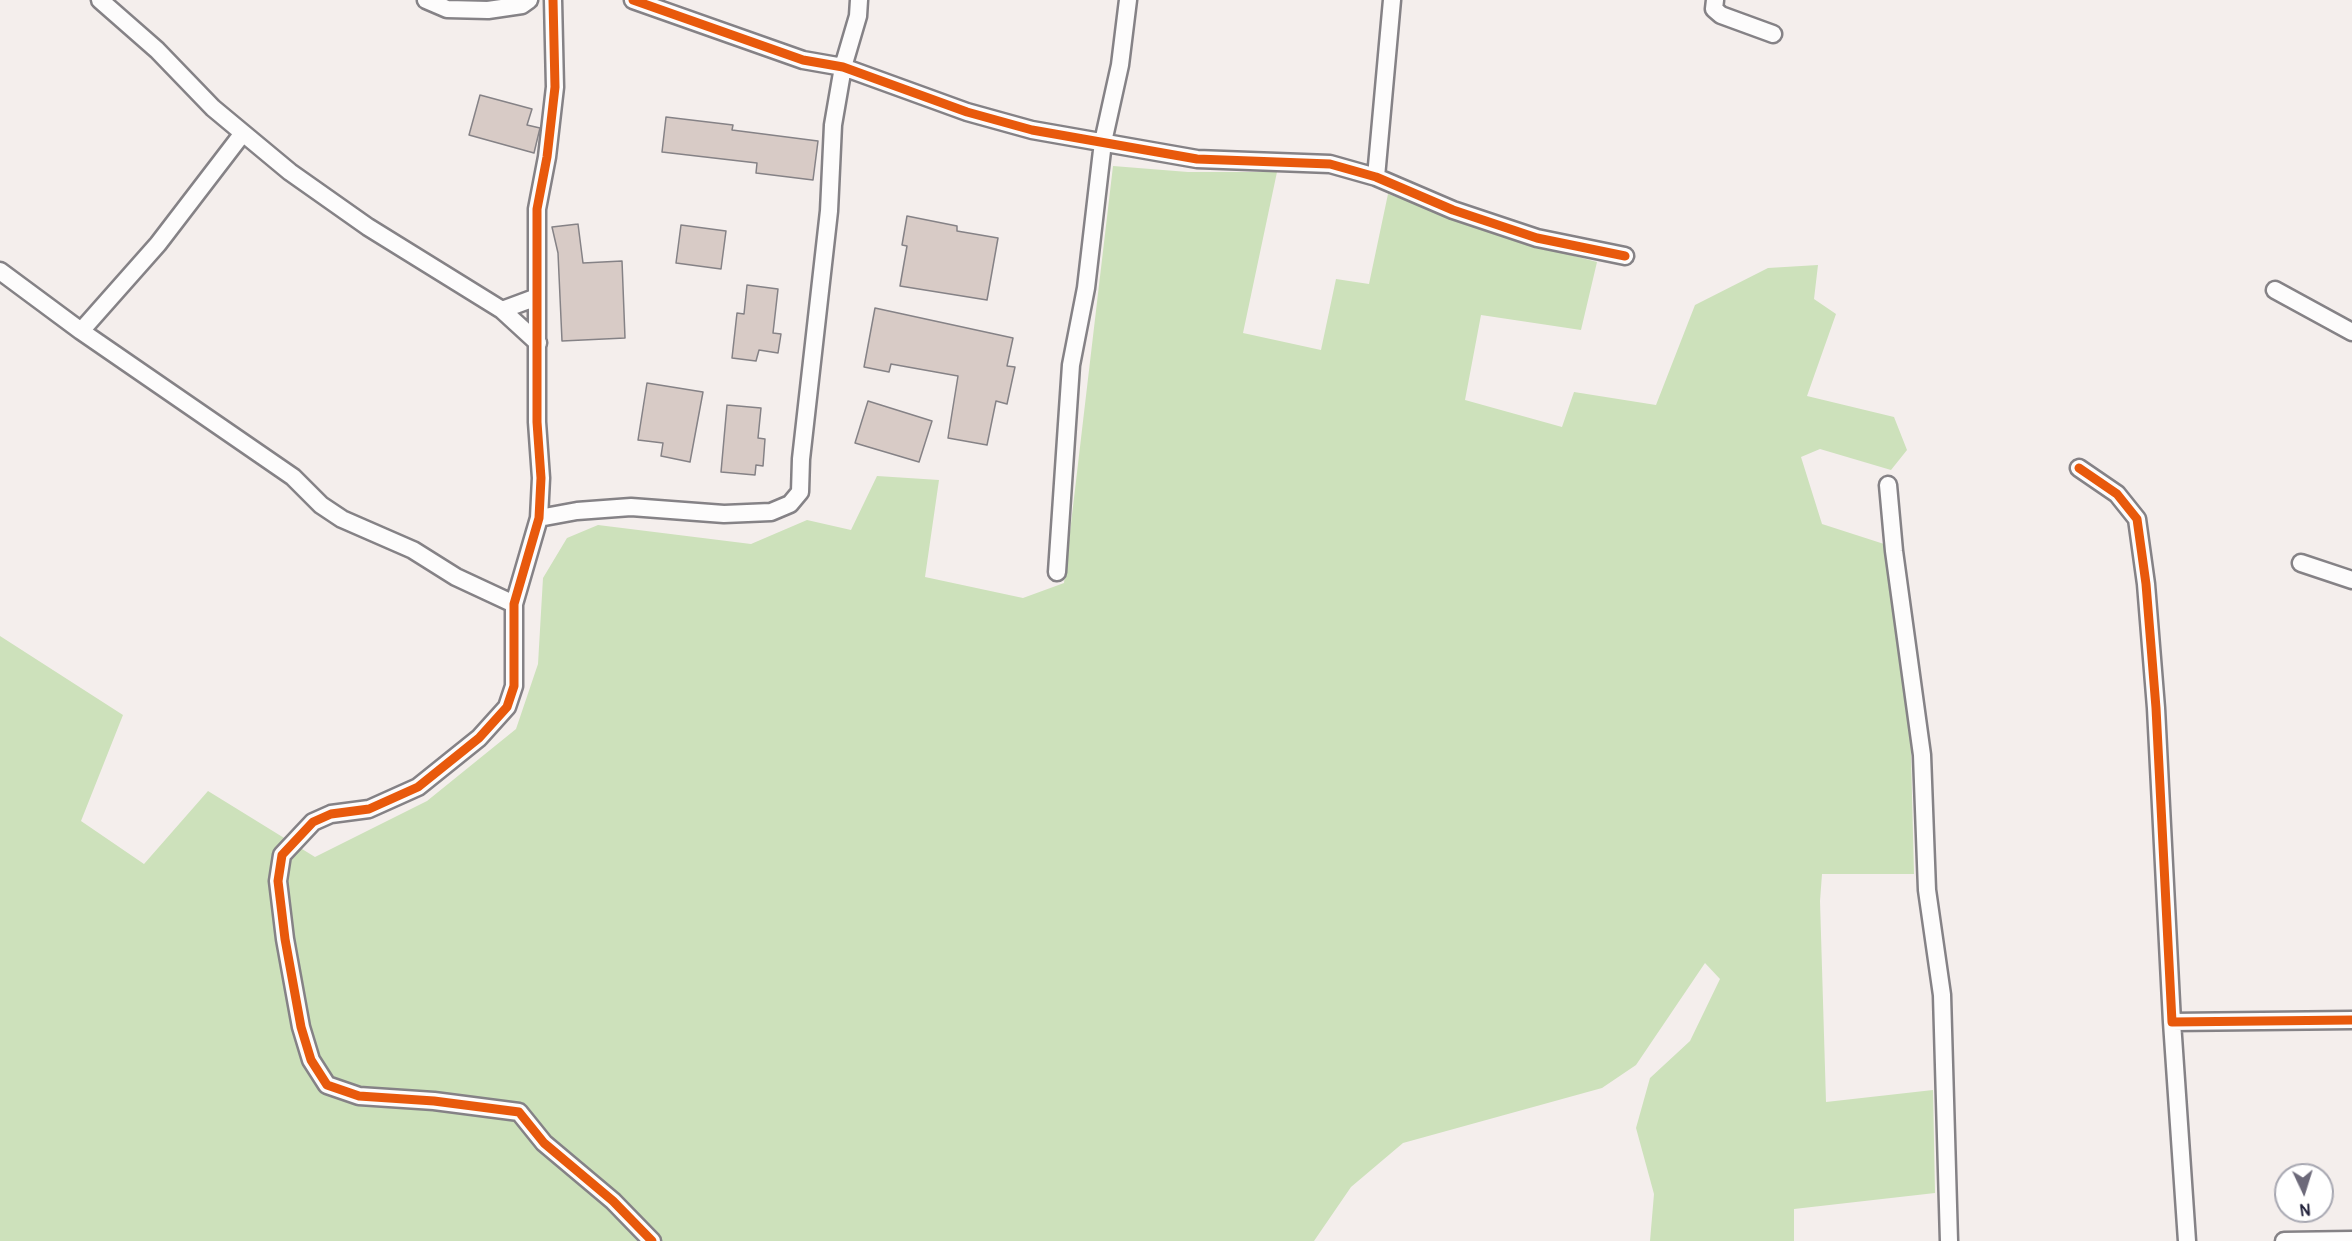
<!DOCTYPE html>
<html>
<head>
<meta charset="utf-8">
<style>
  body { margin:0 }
  #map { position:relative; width:2352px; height:1241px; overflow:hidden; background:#f4eeec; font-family:Pangolin,sans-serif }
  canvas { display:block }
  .north { position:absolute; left:2274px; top:1163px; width:60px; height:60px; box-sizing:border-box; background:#fff; border:2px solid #a7a7b1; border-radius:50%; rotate:176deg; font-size:16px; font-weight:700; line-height:24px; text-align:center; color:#22223b }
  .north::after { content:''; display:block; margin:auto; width:21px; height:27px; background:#6c6979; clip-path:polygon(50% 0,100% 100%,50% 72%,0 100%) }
</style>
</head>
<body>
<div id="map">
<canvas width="2352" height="1241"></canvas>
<div class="north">N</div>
</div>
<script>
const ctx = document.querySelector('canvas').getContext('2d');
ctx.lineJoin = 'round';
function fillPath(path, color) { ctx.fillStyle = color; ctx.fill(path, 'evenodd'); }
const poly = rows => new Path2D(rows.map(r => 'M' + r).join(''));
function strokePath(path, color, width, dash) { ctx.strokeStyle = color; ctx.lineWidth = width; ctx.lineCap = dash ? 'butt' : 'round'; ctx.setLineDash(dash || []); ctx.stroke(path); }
const green = poly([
  [1113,166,1188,172,1277,172,1243,333,1321,350,1336,279,1369,284,1388,194,1521,242,1597,262,1581,330,1481,315,1465,400,1562,427,1574,392,1656,405,1695,305,1768,268,1818,265,1814,299,1836,314,1807,396,1894,417,1907,450,1891,470,1820,449,1801,457,1822,524,1884,544,1910,715,1914,874,1822,874,1820,901,1826,1102,1933,1090,1935,1193,1794,1209,1794,1241,1650,1241,1654,1194,1636,1128,1650,1078,1690,1041,1720,979,1705,963,1636,1065,1602,1088,1403,1143,1351,1187,1314,1241,0,1241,0,636,123,715,81,821,144,864,208,791,315,857,427,801,516,729,538,664,543,578,567,538,598,525,751,544,807,520,851,530,877,476,939,480,925,577,1023,598,1064,583]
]);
const building = poly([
  [480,95,532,109,527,125,540,128,534,153,469,135,480,95],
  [666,117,733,125,732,130,818,141,813,180,756,173,757,163,662,152,666,117],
  [907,216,957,226,957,231,998,238,987,300,900,286,907,246,902,245,907,216],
  [578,224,583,263,622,261,625,338,562,341,558,253,552,227,578,224],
  [681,225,726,231,721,269,676,263,681,225],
  [747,285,778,289,773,333,781,334,778,353,759,350,756,361,732,358,737,313,744,314,747,285],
  [875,308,1013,338,1007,366,1015,367,1007,404,996,401,987,445,948,438,958,376,891,364,889,372,864,367,875,308],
  [647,383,703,392,690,462,661,456,663,443,638,440,647,383],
  [868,401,932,421,919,462,855,443,868,401],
  [727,405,761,408,758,438,765,439,763,466,756,465,755,475,721,472,727,405]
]);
const street = poly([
  [100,0,157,50,213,108,290,172,368,227,502,310,538,343],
  [426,0,447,9,488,10,522,5,529,0],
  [553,0,555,87,547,157,537,209,537,422,541,478,539,518,514,604,514,686,507,707,479,738,418,787,369,809,331,814,313,822,282,855,278,881,285,939,301,1027,311,1060,327,1085,359,1096,434,1101,519,1112,544,1143,613,1201,652,1241],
  [633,0,803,60,843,67,967,112,1032,130,1197,159,1330,164,1376,177,1453,210,1537,238,1625,256],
  [1715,0,1714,9,1721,15,1773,34],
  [1376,177,1392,0],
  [0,271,81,331,293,477,321,505,342,519,413,550,456,577,514,604],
  [2275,290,2352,332],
  [502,310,537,297],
  [81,331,158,244,243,133],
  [2079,468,2117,494,2137,519,2146,584,2156,708,2172,1022,2352,1020],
  [1888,485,1894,551,1922,755,1927,890,1942,995,1949,1241],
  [539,518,577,511,631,507,724,514,771,512,790,504,800,492,801,459,829,211,833,125,843,67,858,16,859,0],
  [2301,563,2352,580],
  [1057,572,1071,365,1086,288,1103,142,1120,65,1128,0],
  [2172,1022,2187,1241],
  [2284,1241,2352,1240]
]);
const cycleway = poly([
  [553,0,555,87,547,157,537,209,537,422,541,478,539,518,514,604,514,686,507,707,479,738,418,787,369,809,331,814,313,822,282,855,278,881,285,939,301,1027,311,1060,327,1085,359,1096,434,1101,519,1112,544,1143,613,1201,652,1241],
  [633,0,803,60,843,67,967,112,1032,130,1197,159,1330,164,1376,177,1453,210,1537,238,1625,256],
  [2079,468,2117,494,2137,519,2146,584,2156,708,2172,1022,2352,1020]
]);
fillPath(green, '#cde1bb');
fillPath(building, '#d8cbc6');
strokePath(building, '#858286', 1.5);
strokePath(street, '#858286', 21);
strokePath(street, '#fdfcfc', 16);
strokePath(cycleway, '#e8590c', 9);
</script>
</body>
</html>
